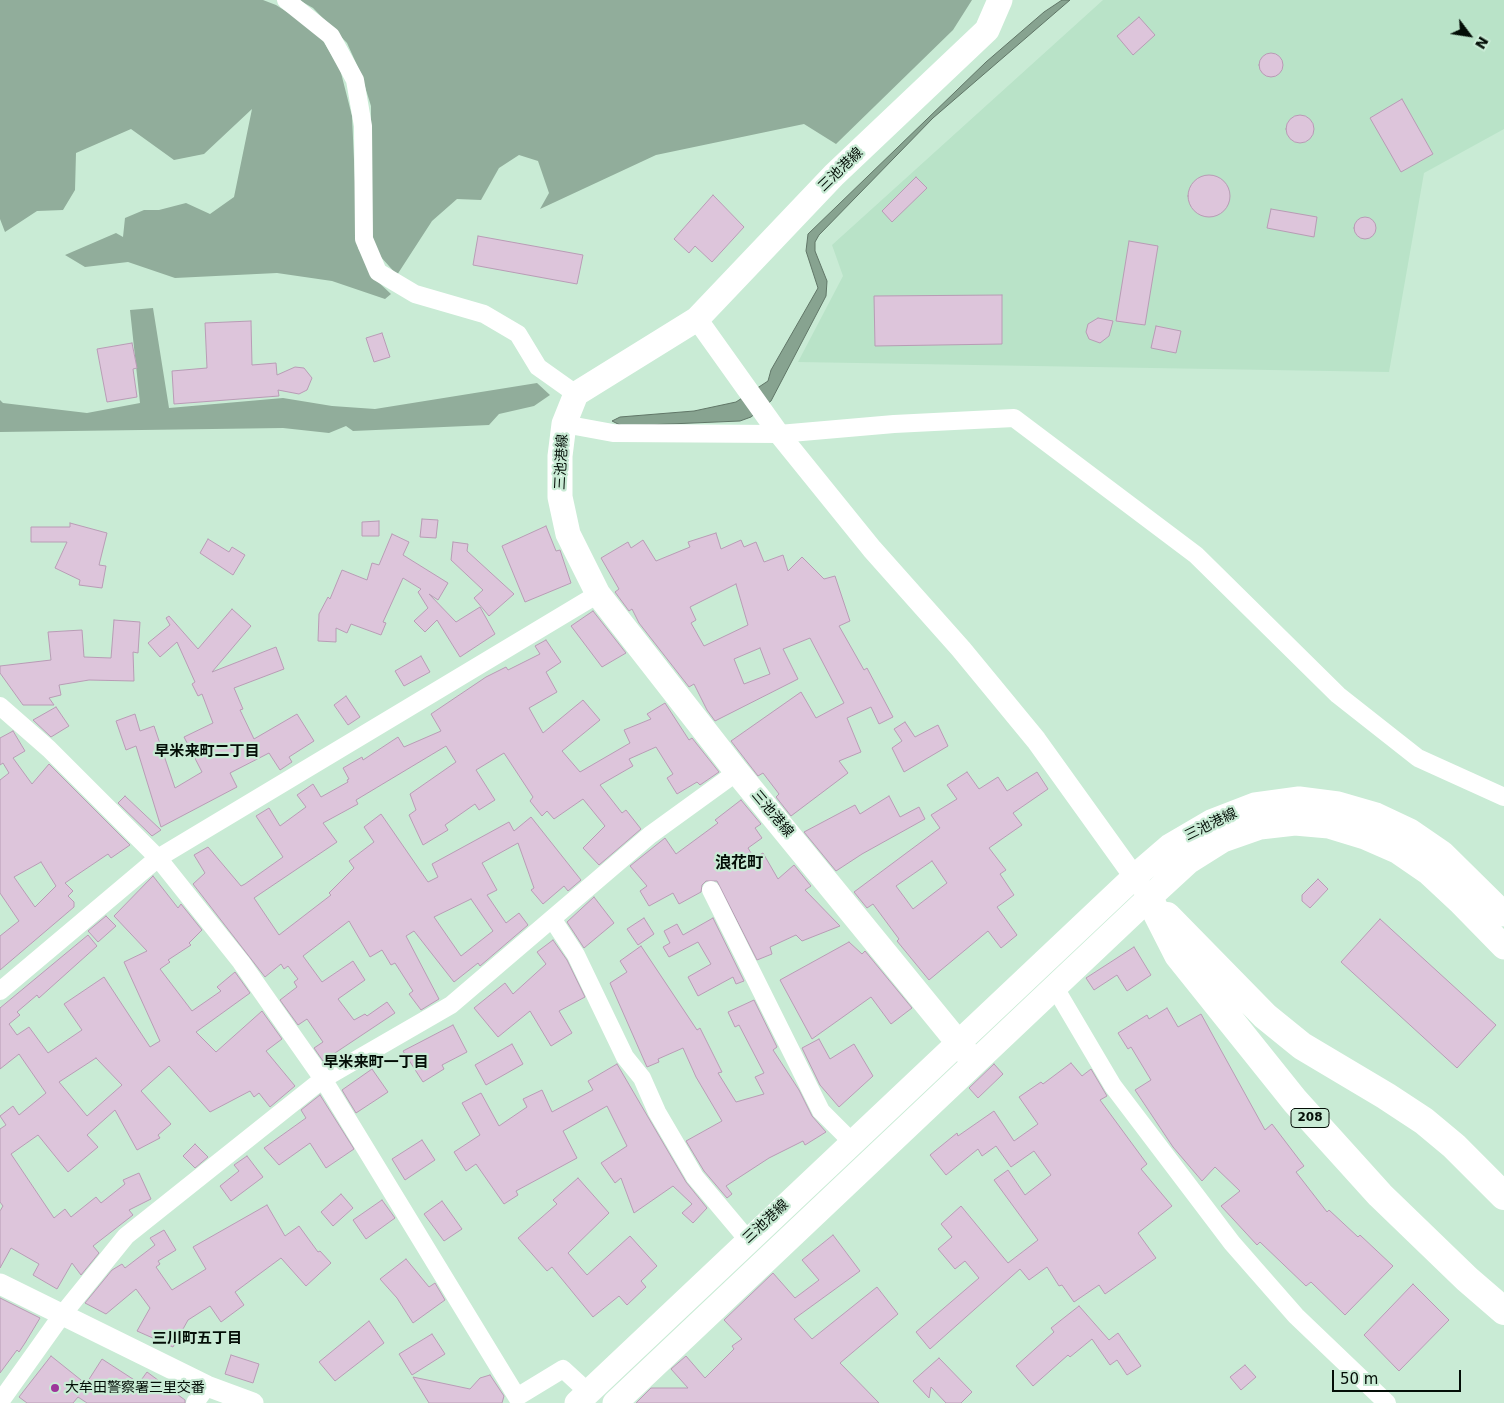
<!DOCTYPE html>
<html>
<head>
<meta charset="utf-8">
<style>
  body { margin:0 }
  #map { position:relative; width:1504px; height:1403px; overflow:hidden; background:#c9ebd5; font-family:"DejaVu Sans",sans-serif }
  canvas { display:block }
  .north { position:absolute; left:1444px; top:10px; width:50px; height:50px; -webkit-text-stroke:4px #c9ebd5; paint-order:stroke; rotate:121deg; font-size:14px; font-weight:700; line-height:20px; text-align:center; color:#040e07 }
  .north::after { content:''; display:block; margin:auto; width:18px; height:22px; background:#040e07; clip-path:polygon(50% 0,100% 100%,50% 72%,0 100%) }
  .scale { position:absolute; left:1332px; top:1370px; width:129px; height:22px; box-sizing:border-box; border:2px solid #040e07; border-top:0; padding-left:6px; font-size:15px; line-height:18px; white-space:nowrap; color:#040e07; -webkit-text-stroke:4px #c9ebd5; paint-order:stroke }
</style>
</head>
<body>
<div id="map">
<canvas width="1504" height="1403"></canvas>
<div class="north">N</div>
<div class="scale">50 m</div>
</div>
<script>
const ctx = document.querySelector('canvas').getContext('2d');
ctx.lineJoin = 'round';
function fillPath(path, color) { ctx.fillStyle = color; ctx.fill(path, 'evenodd'); }
const poly = rows => new Path2D(rows.map(r => 'M' + r).join(''));
function strokePath(path, color, width, dash) { ctx.strokeStyle = color; ctx.lineWidth = width; ctx.lineCap = dash ? 'butt' : 'round'; ctx.setLineDash(dash || []); ctx.stroke(path); }
function label(font, color, halo, rows, align = 'center') {
  ctx.font = font + ' "DejaVu Sans","Noto Sans JP",sans-serif'; ctx.lineWidth = 4.5; ctx.setLineDash([]); ctx.textBaseline = 'middle'; ctx.strokeStyle = halo; ctx.fillStyle = color; for (const [text, x, y, turn = 0] of rows) {
    ctx.save(); ctx.translate(x, y); ctx.rotate((+turn || 0) * Math.PI / 180); ctx.textAlign = isNaN(turn) ? turn : align; if (halo) ctx.strokeText(text, 0, 0); ctx.fillText(text, 0, 0); ctx.restore();
  }
}
const built = poly([
  [1103,0,1504,0,1504,129,1424,173,1389,372,798,362,843,276,832,245]
]);
const forest = poly([
  [0,0,263,0,276,5,309,26,322,39,340,69,352,116,358,248,375,279,391,294,385,299,332,281,277,273,175,278,128,262,85,267,65,255,116,233,123,237,125,218,144,210,159,210,186,203,210,214,234,197,252,109,204,154,174,160,131,129,76,153,75,190,63,210,37,211,5,232,0,219],
  [299,0,972,0,953,30,836,144,804,124,656,155,540,209,549,193,538,161,519,155,499,168,481,200,457,199,432,221,397,275,380,256,371,236,371,106,361,74,347,43,313,8],
  [153,308,169,408,283,398,332,406,375,409,537,383,550,395,534,406,499,414,489,425,353,431,346,426,329,433,283,428,0,432,0,400,3,403,87,413,140,403,130,310]
]);
const water = poly([
  [1062,0,1070,0,933,118,819,235,815,242,815,251,827,281,826,296,771,401,751,417,740,421,622,426,612,421,620,417,694,411,736,402,768,381,771,370,818,288,806,251,808,234,986,62,1044,12,1062,0]
]);
const building = poly([
  [1139,17,1155,35,1133,55,1117,36,1139,17],
  '1259 65a12 12 0 1 1 24 0a12 12 0 1 1-24 0Z',
  [1402,99,1433,154,1401,172,1370,118,1402,99],
  '1286 129a14 14 0 1 1 28 0a14 14 0 1 1-28 0Z',
  '1188 196a21 21 0 1 1 42 0a21 21 0 1 1-42 0Z',
  [916,177,927,188,892,222,882,211,916,177],
  [713,195,744,227,712,262,695,246,689,253,674,239,713,195],
  [1271,209,1317,217,1314,237,1267,228,1271,209],
  '1354 228a11 11 0 1 1 22 0a11 11 0 1 1-22 0Z',
  [478,236,583,255,577,284,473,265,478,236],
  [1129,241,1158,246,1145,325,1116,321,1129,241],
  [1002,295,1002,344,875,346,874,296,1002,295],
  [1098,318,1113,321,1109,336,1100,343,1089,339,1086,332,1088,324,1098,318],
  [251,321,252,365,276,363,277,375,295,367,304,368,312,378,307,390,299,394,278,390,279,396,174,404,172,371,207,368,205,323,251,321],
  [1156,326,1181,331,1176,353,1151,348,1156,326],
  [382,333,390,357,374,362,366,338,382,333],
  [132,343,137,368,133,369,137,397,107,402,97,349,132,343],
  [422,519,438,520,436,538,420,537,422,519],
  [379,521,379,536,362,536,362,522,379,521],
  [70,523,107,533,99,565,106,566,102,588,79,585,80,580,55,568,67,542,31,542,31,527,70,527,70,523],
  [546,526,556,551,560,550,571,583,525,602,502,546,546,526],
  [716,533,721,549,741,540,744,547,756,542,764,562,783,555,788,571,802,557,824,579,835,576,850,621,839,626,864,670,867,668,893,717,879,724,871,707,847,718,861,752,839,761,848,773,791,816,776,797,779,794,763,773,758,776,731,741,801,692,816,718,844,703,810,638,783,649,798,679,715,721,707,710,694,684,689,687,639,623,632,609,629,611,615,592,619,589,601,558,628,542,631,548,643,540,656,561,690,547,688,542,716,533],
  [736,584,748,625,704,646,691,623,696,620,690,607,736,584],
  [760,648,770,674,744,684,734,659,760,648],
  [392,534,409,542,403,555,448,583,438,600,429,594,456,622,480,607,495,634,460,657,437,620,425,632,414,621,428,608,418,592,421,589,403,578,383,622,386,623,381,635,351,624,347,633,336,628,336,642,318,641,319,614,328,597,330,599,342,570,367,580,372,563,379,565,392,534],
  [208,539,229,552,232,547,245,555,233,575,200,553,208,539],
  [453,542,468,544,467,551,514,594,489,616,474,598,483,590,451,560,453,542],
  [232,609,251,626,212,672,276,647,284,669,234,688,243,709,240,710,254,739,297,714,314,741,289,757,292,762,280,770,269,753,230,773,237,787,161,827,136,746,126,750,116,721,135,714,140,731,154,726,175,788,202,772,184,737,213,723,202,694,198,696,192,684,195,682,177,642,160,657,148,643,170,625,166,618,169,616,198,649,232,609],
  [593,611,626,653,602,667,571,626,593,611],
  [114,620,140,622,138,653,133,652,134,681,89,680,59,685,61,695,49,698,54,705,23,705,0,673,0,666,51,660,48,632,82,630,84,657,111,658,114,620],
  [546,640,561,662,546,672,557,692,529,708,543,733,583,700,600,720,562,751,580,772,630,743,624,730,651,719,647,714,665,703,689,740,692,738,719,772,700,785,697,782,677,794,667,778,673,774,656,747,629,759,633,766,600,785,622,813,626,810,641,829,599,865,583,848,605,826,583,799,554,819,547,811,542,816,530,801,533,797,504,753,476,770,495,800,479,810,475,804,445,825,448,830,423,845,409,815,416,810,410,794,456,762,446,746,356,800,358,804,323,823,337,842,254,898,279,935,331,895,329,893,354,868,349,861,374,842,364,827,381,814,428,882,438,877,432,864,509,822,514,831,531,817,581,880,568,891,564,886,543,904,531,890,534,888,518,843,482,863,497,890,487,895,506,923,519,913,528,925,480,966,478,963,454,982,414,931,406,936,439,999,421,1010,409,994,413,991,395,963,391,965,382,950,370,957,349,921,303,956,322,982,353,961,365,980,338,999,354,1020,365,1014,367,1016,387,1002,395,1013,323,1061,314,1048,323,1042,307,1019,298,1025,280,1000,297,987,294,982,298,979,288,966,284,969,281,964,265,977,193,884,205,873,194,855,208,847,241,886,245,884,283,857,256,816,269,808,280,826,306,807,297,795,313,784,321,797,348,782,347,780,349,779,343,768,362,757,363,760,398,737,404,747,441,731,431,714,486,677,506,667,508,670,540,654,535,646,546,640],
  [471,899,493,931,461,956,434,917,471,899],
  [421,656,430,672,404,686,395,671,421,656],
  [346,696,360,717,348,725,334,705,346,696],
  [56,707,69,726,51,737,33,720,56,707],
  [905,722,915,737,938,725,948,746,904,772,892,748,902,741,894,729,905,722],
  [13,731,25,751,13,758,32,784,49,764,130,845,111,858,108,854,65,883,73,891,68,896,74,902,74,907,0,970,0,936,19,921,0,893,0,780,9,773,3,763,0,765,0,738,13,731],
  [41,862,56,886,35,907,14,877,41,862],
  [967,772,979,789,998,777,1007,791,1037,772,1048,789,1013,813,1022,825,989,848,1006,870,1000,874,1014,895,997,907,1017,935,1001,948,988,931,929,980,897,941,899,939,873,904,867,908,854,892,940,828,931,815,957,799,947,785,967,772],
  [932,861,947,883,913,909,896,886,932,861],
  [125,796,161,830,152,836,118,803,125,796],
  [889,796,900,817,919,807,925,819,862,854,836,871,804,832,855,805,860,814,889,796],
  [741,800,761,824,755,828,762,838,748,848,754,858,763,853,778,879,794,865,811,886,805,890,840,926,802,941,796,935,770,947,772,954,757,960,717,881,706,881,702,885,701,892,679,904,673,893,649,906,640,891,647,886,630,866,665,838,676,854,718,823,715,820,741,800],
  [153,876,178,908,181,904,202,930,189,943,191,945,168,960,170,962,160,969,192,1011,221,991,217,987,235,972,250,993,196,1032,216,1052,262,1011,282,1039,266,1051,295,1086,270,1107,259,1093,254,1097,250,1091,210,1112,169,1066,141,1091,171,1124,158,1135,160,1138,137,1150,115,1110,87,1135,98,1147,68,1172,38,1135,11,1154,54,1218,65,1209,71,1217,96,1197,101,1203,125,1184,123,1180,139,1173,151,1199,129,1210,133,1215,93,1246,99,1253,81,1275,72,1263,57,1289,33,1275,39,1264,11,1248,0,1268,0,1211,3,1206,0,1202,0,1129,6,1125,0,1116,13,1106,19,1115,46,1093,19,1054,0,1069,0,1008,88,935,97,946,39,998,37,995,17,1012,20,1015,9,1024,17,1035,29,1027,48,1053,82,1030,64,1004,104,977,150,1047,160,1041,124,962,147,951,114,916,153,876],
  [96,1058,122,1085,87,1116,59,1082,96,1058],
  [1318,879,1328,889,1310,908,1302,901,1302,895,1318,879],
  [594,897,614,923,584,948,567,922,594,897],
  [106,916,116,926,98,942,88,931,106,916],
  [644,918,654,934,638,945,627,929,644,918],
  [713,918,744,981,736,984,733,977,698,996,688,977,711,964,698,942,669,957,663,947,670,943,664,931,677,924,683,935,713,918],
  [1380,919,1496,1025,1457,1068,1341,962,1380,919],
  [553,940,567,960,585,997,559,1011,572,1033,551,1046,530,1011,498,1037,474,1008,505,983,513,994,546,964,537,952,553,940],
  [849,942,862,954,865,951,912,1008,891,1024,871,997,812,1039,780,980,849,942],
  [641,946,697,1030,700,1028,722,1072,718,1073,736,1102,764,1094,755,1077,764,1073,739,1025,735,1027,728,1012,754,1000,777,1047,773,1050,799,1090,812,1116,826,1132,805,1145,803,1141,769,1158,726,1186,732,1194,727,1198,704,1171,686,1141,722,1121,696,1077,683,1048,658,1059,659,1062,647,1067,610,983,627,972,620,961,641,946],
  [1134,947,1151,975,1127,991,1117,975,1094,990,1086,978,1134,947],
  [1167,1008,1178,1027,1201,1014,1265,1130,1272,1124,1304,1166,1296,1172,1327,1212,1329,1210,1358,1237,1360,1235,1393,1266,1345,1315,1311,1282,1306,1286,1260,1242,1257,1245,1221,1206,1240,1191,1215,1167,1202,1181,1173,1147,1135,1090,1151,1080,1131,1047,1128,1049,1118,1033,1147,1015,1149,1019,1167,1008],
  [453,1025,467,1052,442,1065,444,1069,423,1082,403,1051,453,1025],
  [819,1039,830,1059,854,1044,873,1076,839,1107,820,1085,802,1048,819,1039],
  [512,1044,523,1064,486,1085,475,1065,512,1044],
  [1071,1063,1082,1076,1091,1069,1107,1096,1100,1100,1147,1164,1141,1169,1172,1206,1138,1233,1156,1258,1105,1294,1099,1285,1074,1302,1062,1285,1059,1286,1047,1267,1029,1280,1020,1269,930,1349,916,1332,979,1278,965,1261,955,1269,938,1249,952,1237,941,1224,961,1206,1008,1263,1038,1240,994,1180,1008,1170,1025,1195,1051,1175,1034,1151,1011,1167,996,1146,982,1156,978,1149,946,1175,930,1155,957,1133,958,1136,994,1111,1014,1141,1038,1124,1019,1097,1041,1082,1043,1084,1071,1063],
  [617,1064,686,1182,707,1208,693,1223,682,1213,692,1204,673,1186,634,1213,621,1178,615,1183,601,1163,627,1146,607,1106,563,1131,577,1158,516,1191,518,1195,504,1204,476,1164,466,1171,454,1152,480,1135,462,1103,481,1093,499,1126,527,1107,523,1099,542,1090,552,1112,593,1090,588,1081,617,1064],
  [994,1064,1003,1074,978,1098,969,1088,994,1064],
  [372,1069,388,1092,356,1113,342,1090,372,1069],
  [320,1095,354,1149,326,1168,310,1143,279,1165,264,1148,306,1118,301,1110,320,1095],
  [422,1140,435,1160,405,1180,392,1159,422,1140],
  [195,1144,208,1157,195,1168,183,1156,195,1144],
  [247,1156,263,1177,231,1201,220,1186,239,1171,234,1165,247,1156],
  [578,1178,609,1213,568,1253,587,1275,630,1236,657,1266,641,1281,646,1287,627,1305,619,1296,593,1317,552,1267,547,1271,518,1238,557,1204,553,1200,578,1178],
  [341,1194,353,1208,333,1226,321,1212,341,1194],
  [382,1200,395,1218,366,1239,353,1220,382,1200],
  [442,1201,462,1229,444,1241,424,1214,442,1201],
  [267,1205,285,1236,299,1226,318,1252,320,1251,331,1263,306,1286,281,1258,235,1292,244,1305,221,1322,210,1306,188,1320,173,1347,137,1331,150,1308,136,1289,106,1314,85,1303,112,1270,122,1264,125,1268,155,1245,150,1238,164,1230,176,1250,158,1261,160,1264,156,1267,172,1290,206,1269,193,1247,267,1205],
  [833,1235,860,1271,794,1319,812,1339,877,1287,898,1314,840,1363,879,1403,636,1403,651,1388,688,1388,671,1369,686,1356,705,1378,734,1349,732,1346,742,1339,724,1320,773,1273,795,1298,819,1280,802,1260,833,1235],
  [406,1259,429,1287,435,1283,445,1300,413,1323,397,1298,380,1279,406,1259],
  [1413,1284,1449,1320,1399,1371,1364,1335,1413,1284],
  [0,1298,40,1318,25,1343,19,1352,17,1350,0,1373,0,1298],
  [1079,1306,1109,1340,1118,1333,1141,1366,1127,1375,1117,1360,1110,1365,1092,1339,1070,1357,1068,1355,1033,1386,1016,1366,1054,1332,1051,1328,1079,1306],
  [369,1321,384,1343,335,1381,319,1362,369,1321],
  [432,1334,445,1354,412,1375,399,1354,432,1334],
  [231,1355,259,1364,253,1383,225,1374,231,1355],
  [51,1356,86,1384,102,1359,139,1383,147,1372,185,1400,185,1403,87,1403,78,1397,73,1403,27,1403,19,1397,51,1356],
  [939,1358,972,1392,961,1403,946,1403,931,1387,929,1398,913,1381,939,1358],
  [1245,1365,1256,1377,1241,1390,1230,1377,1245,1365],
  [490,1375,504,1396,502,1403,429,1403,413,1377,470,1389,480,1378,490,1375]
]);
const minor = poly([
  [286,0,331,36,355,80,363,126,364,239,378,272,415,294,484,314,518,334,538,367,576,394],
  [564,424,613,433,779,434,894,424,1014,418,1196,555,1338,695,1418,758,1504,797],
  [0,706,49,749,158,858,241,962,323,1079,517,1397,563,1369,588,1392],
  [711,890,821,1111,852,1142],
  [553,920,576,955,625,1057,642,1078,657,1112,695,1177,748,1240],
  [1054,986,1113,1086,1232,1243,1296,1316,1387,1403],
  [0,991,158,858,598,594],
  [0,1402,62,1315,126,1236,323,1079,451,1005,650,835,737,772],
  [195,1403,207,1386]
]);
const tertiary = poly([
  [697,319,779,434,872,549,961,649,1036,740,1143,889],
  [0,1284,207,1386,253,1403]
]);
const secondary = poly([
  [974,1062,737,772,598,594,568,534,560,497,560,456,564,424,576,394,697,319,834,175,987,30,1000,0],
  [577,1403,1134,877,1170,846,1211,822,1255,805,1299,799,1338,804,1376,815,1410,831,1442,853,1504,914],
  [615,1403,1149,898,1188,862,1223,840,1260,827,1295,823,1329,826,1365,837,1397,851,1429,873,1459,901,1504,947]
]);
const motorway = poly([
  [1149,898,1178,955,1295,1101,1380,1195,1467,1279,1504,1311],
  [1167,916,1265,1016,1302,1046,1386,1096,1424,1121,1454,1146,1504,1196]
]);
const markers = [
  [55,1388,5,"#9d369a"]
];
const shields = [
  [1310,1118,38]
];
const shieldNames = [
  ["208",1310,1118]
];
const streetNames = [
  ["三池港線",841,170,-44],
  ["三池港線",562,462,-87],
  ["三池港線",772,814,50],
  ["三池港線",1211,825,-26],
  ["三池港線",766,1222,-43]
];
const poiNames = [
  ["大牟田警察署三里交番",65,1388]
];
const neighbourhoodNames = [
  ["早米来町二丁目",207,752],
  ["早米来町一丁目",376,1063],
  ["三川町五丁目",197,1339]
];
const quarterNames = [
  ["浪花町",739,864]
];
fillPath(built, '#b9e3c8');
fillPath(forest, '#91ad9b');
fillPath(water, '#87a390');
strokePath(water, '#607667', 1);
fillPath(building, '#ddc5db');
strokePath(building, '#b89cb5', 1);
strokePath(minor, '#fff', 18);
strokePath(tertiary, '#fff', 21);
strokePath(secondary, '#fff', 25);
strokePath(motorway, '#fff', 28);
for (const [x, y, r, color] of markers) { const dot = new Path2D(); dot.arc(x, y, r, 0, 2 * Math.PI); ctx.fillStyle = color; ctx.fill(dot); strokePath(dot, '#c9ebd5', 2); }
for (const [x, y, w] of shields) { const box = new Path2D(); box.roundRect(x - w / 2, y - 9.5, w, 19, 4); ctx.fillStyle = '#c9ebd5'; ctx.fill(box); strokePath(box, '#040e07', 1); }
label('bold 12px', '#040e07', null, shieldNames);
label('14px', '#040e07', '#c9ebd5', streetNames);
label('14px', '#040e07', '#c9ebd5', poiNames, 'left');
label('bold 15px', '#040e07', '#c9ebd5', neighbourhoodNames);
label('bold 16px', '#040e07', '#c9ebd5', quarterNames);
</script>
</body>
</html>
